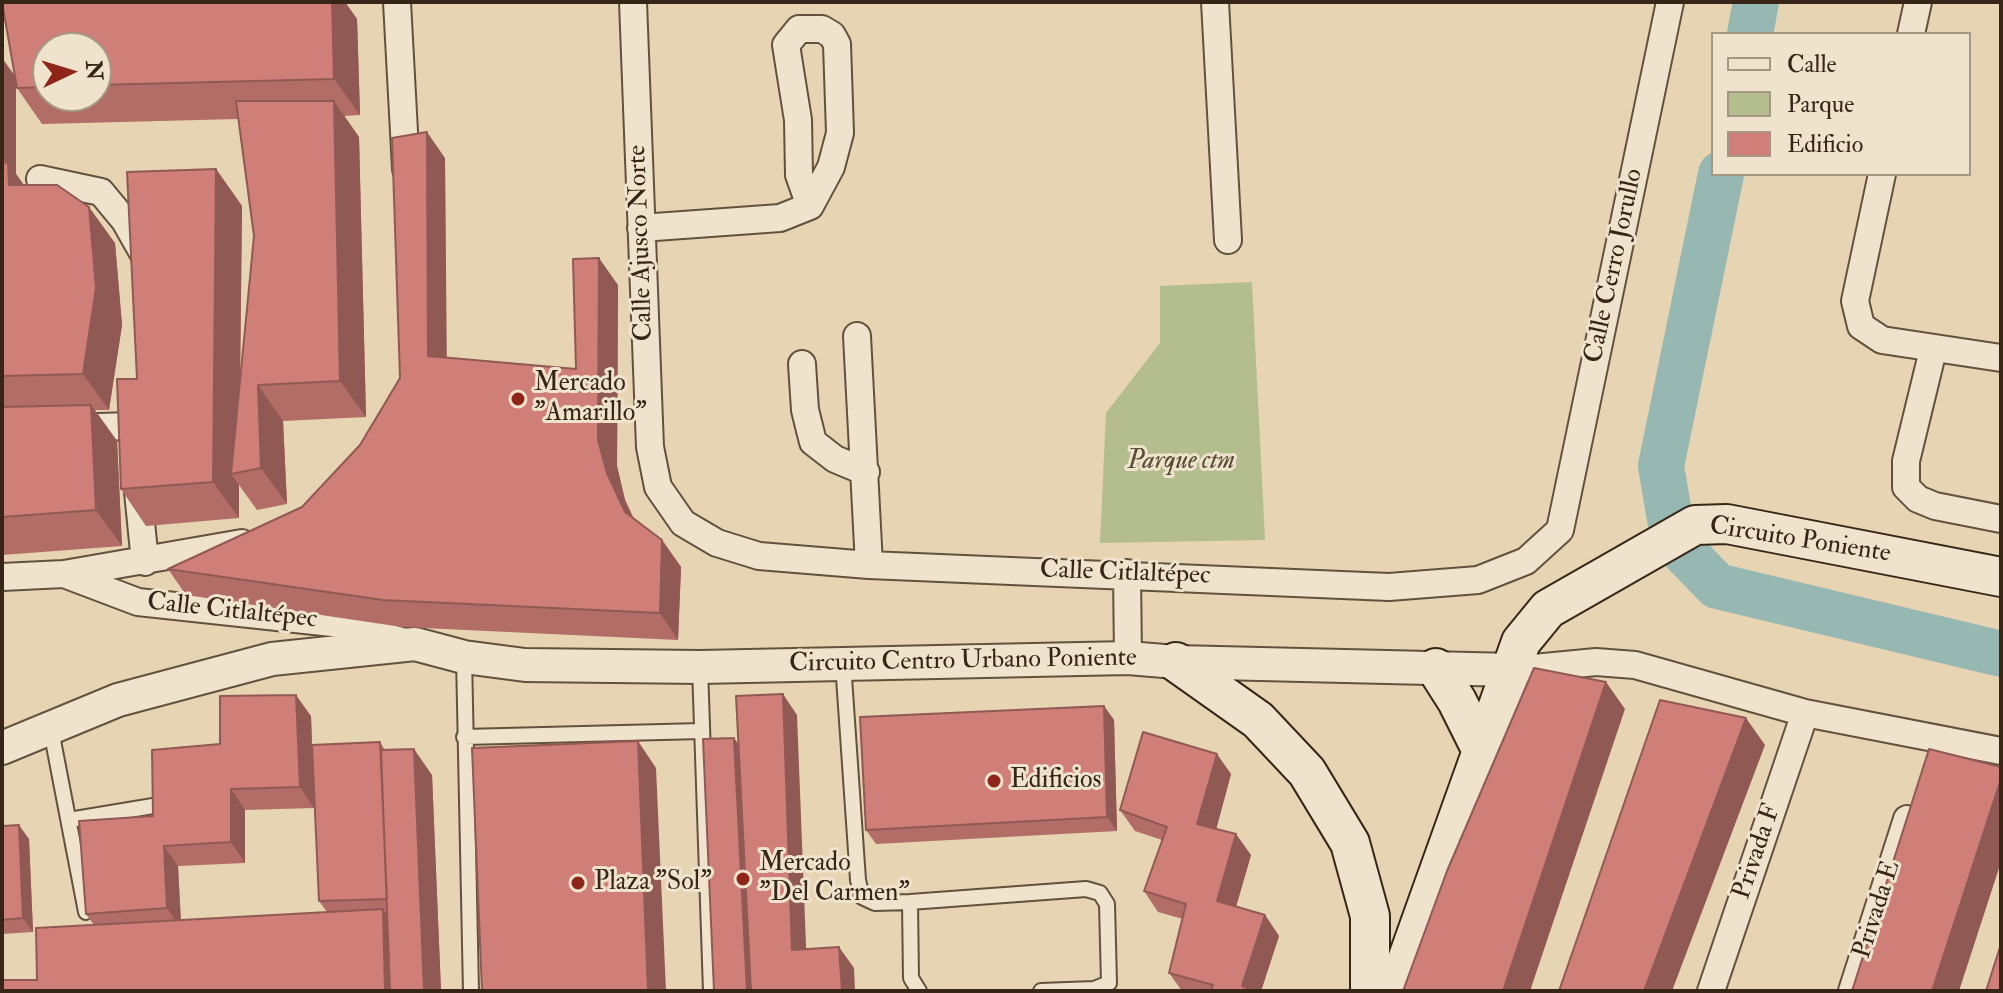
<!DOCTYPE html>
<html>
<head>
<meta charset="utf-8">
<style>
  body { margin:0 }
  #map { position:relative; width:2003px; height:993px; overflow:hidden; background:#e6d4b2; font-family:"IM FELL Double Pica",serif }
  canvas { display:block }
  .frame { position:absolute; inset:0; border:4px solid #372517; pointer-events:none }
  .legend { position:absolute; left:1711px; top:32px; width:260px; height:144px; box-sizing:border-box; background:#efe3cd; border:2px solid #a59784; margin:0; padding:10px 14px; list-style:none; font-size:24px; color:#372517 }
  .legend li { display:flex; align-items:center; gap:16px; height:40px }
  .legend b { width:40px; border:2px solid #a59784 }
  .north { position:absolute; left:32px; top:32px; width:80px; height:80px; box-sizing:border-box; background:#efe3cd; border:2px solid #a59784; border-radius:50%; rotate:86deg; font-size:22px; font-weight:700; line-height:32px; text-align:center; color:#372517 }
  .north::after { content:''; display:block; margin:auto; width:28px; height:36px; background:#8f2418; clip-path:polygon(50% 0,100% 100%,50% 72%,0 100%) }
</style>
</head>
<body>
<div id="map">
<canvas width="2003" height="993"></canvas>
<div class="frame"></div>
<ul class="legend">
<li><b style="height:10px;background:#efe3cd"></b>Calle</li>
<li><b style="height:22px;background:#b4bd8d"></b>Parque</li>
<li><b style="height:22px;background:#cf7f78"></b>Edificio</li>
</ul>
<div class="north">N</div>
</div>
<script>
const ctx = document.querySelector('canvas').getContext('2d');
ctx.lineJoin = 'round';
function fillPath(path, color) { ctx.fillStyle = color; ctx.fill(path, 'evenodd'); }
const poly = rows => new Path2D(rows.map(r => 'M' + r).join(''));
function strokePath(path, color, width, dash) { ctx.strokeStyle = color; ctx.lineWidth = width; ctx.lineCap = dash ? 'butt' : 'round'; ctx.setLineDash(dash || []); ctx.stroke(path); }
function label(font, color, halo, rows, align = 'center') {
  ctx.font = font + ' "IM FELL Double Pica",serif'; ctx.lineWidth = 6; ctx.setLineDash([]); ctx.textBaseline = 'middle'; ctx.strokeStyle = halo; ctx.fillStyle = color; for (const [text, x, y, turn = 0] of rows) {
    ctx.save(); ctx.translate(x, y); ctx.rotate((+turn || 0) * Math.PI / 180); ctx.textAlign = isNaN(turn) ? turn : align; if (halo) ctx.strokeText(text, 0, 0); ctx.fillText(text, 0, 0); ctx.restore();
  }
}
const green = poly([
  [1252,282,1265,540,1100,543,1106,413,1160,343,1160,286]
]);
const river = poly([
  [1750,34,1756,2],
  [1670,519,1661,466,1721,174],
  [1685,553,1717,586,2001,654]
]);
const service = poly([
  [464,657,471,991],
  [843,663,858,880,862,897,875,903,910,902,1086,889,1100,893,1107,904,1109,983,1094,989,1041,991],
  [700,667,711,991],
  [51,730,86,912],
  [464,737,702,731],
  [69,820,159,805],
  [910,902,911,978,919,991]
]);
const minor = poly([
  [397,2,406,169],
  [633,2,650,447,658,487,683,523,717,543,759,556,869,565,1389,587,1478,580,1526,561,1560,530,1670,2],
  [1215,2,1228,240],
  [1911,34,1918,2],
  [1882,174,1855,301,1861,326,1882,340,2001,358],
  [40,179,101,192,125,221,146,258],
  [641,228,780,218,810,206,831,167,840,133,837,44,832,35,822,29,799,29,786,45,798,120,799,175,810,206],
  [857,336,869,565],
  [1933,350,1906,461,1906,487,1918,499,1935,506,2001,519],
  [802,364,805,410,813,442,835,459,866,472],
  [2,430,131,426],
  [137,482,145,562],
  [1127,573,1128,658],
  [64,574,242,543],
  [2,577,64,574,138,602,342,624,405,642],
  [1513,670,1596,662,1635,665,1805,713,2001,751],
  [1711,991,1805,713],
  [1852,991,1907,819]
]);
const tertiary = poly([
  [2,748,118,700,272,659,415,644,464,657,525,665,700,667,1128,658,1176,662,1513,670]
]);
const secondary = poly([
  [1176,662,1258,720,1307,772,1350,843,1370,916,1370,991],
  [1436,668,1457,701,1483,753],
  [1396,991,1521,642,1548,609,1695,525,1727,524,2001,577]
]);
const wall = poly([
  [2,2,345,2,357,19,360,115,344,116,359,137,366,417,283,421,287,504,257,510,239,485,239,518,146,526,121,489,137,379,216,169,242,206,240,380,254,236,238,119,42,124,17,88,16,82,16,174,24,185,115,243,122,325,109,410,95,410,117,441,122,546,2,555,2,58,15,76],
  [48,48,96,48,96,96,48,96],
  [445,158,446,357,576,369,618,285,617,466,625,500,634,519,662,540,681,567,678,640,402,627,186,595,168,569,302,507,360,445,400,378],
  [1104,706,1114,720,1117,831,876,844,866,830],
  [311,716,314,808,245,810,245,863,178,866,181,920,327,912,319,901,380,742,385,750,432,775,441,991,2,991,37,980,94,925,86,914,153,816,220,744],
  [1231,774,1216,829,1251,855,1236,906,1265,915,1279,936,1261,991,1182,991,1169,973,1183,919,1158,912,1144,891,1162,840,1135,831,1120,810],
  [2,826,29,839,33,932,2,934]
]);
const shadedWall = poly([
  [332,2,345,2,357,19,360,115,334,79],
  [2,58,16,78,16,174,33,198,9,185,8,165,2,156],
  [334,101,359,137,366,417,340,381],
  [427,132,445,158,447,382,428,356],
  [216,169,242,206,239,472,231,474,239,485,239,518,213,482],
  [89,207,115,243,122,325,109,410,83,374],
  [599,258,618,285,617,466,625,500,643,539,625,512,607,473,598,440],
  [258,385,283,421,287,504,261,468],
  [91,405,117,441,122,546,96,510],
  [662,540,681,567,678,640,660,613],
  [1606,682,1625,709,1530,991,1503,991],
  [783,694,797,715,807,971,792,950],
  [296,695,311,716,314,808,300,787],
  [1104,706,1114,720,1117,831,1107,817],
  [1746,718,1765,745,1672,991,1644,991],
  [734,738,753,765,765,991,747,991],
  [638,741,656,768,666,991,648,991],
  [414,749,432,775,441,991,424,991],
  [1217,754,1231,774,1212,845,1197,824],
  [2001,779,2001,862,1959,991,1932,991],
  [231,789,245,810,245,863,231,842],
  [19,825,29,839,33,932,23,918],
  [1236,834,1251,855,1232,921,1217,901],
  [164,846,178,866,181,928,167,908],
  [383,909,397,930,399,991,385,991],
  [1265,915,1279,936,1261,991,1245,991,1242,986],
  [839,947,854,968,855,991,842,991]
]);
const building = poly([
  [2,2,332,2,334,79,96,85,96,48,48,48,48,87,17,88,2,2],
  [236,101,334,101,340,381,258,385,261,468,231,474,254,236,236,101],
  [427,132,428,356,576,369,573,259,599,258,598,440,607,473,625,512,662,540,660,613,383,600,168,569,302,507,360,445,400,378,392,138,427,132],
  [8,162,9,185,57,185,89,207,96,288,83,374,2,376,2,163,8,162],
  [216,169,213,482,121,489,117,379,137,379,127,172,216,169],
  [91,405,96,510,2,517,2,407,91,405],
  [1534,668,1606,682,1503,991,1403,991,1447,871,1534,668],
  [783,694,792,950,839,947,842,991,751,991,736,696,783,694],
  [296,695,300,787,231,789,231,842,164,846,167,908,86,914,79,821,153,816,152,750,220,744,220,696,296,695],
  [1660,700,1746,718,1644,991,1559,991,1660,700],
  [1104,706,1107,817,866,830,860,717,1104,706],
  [1143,732,1217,754,1197,824,1236,834,1217,901,1265,915,1242,986,1254,991,1211,991,1213,985,1169,973,1186,904,1144,891,1167,827,1120,810,1143,732],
  [734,738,747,991,714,991,703,739,734,738],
  [638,741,648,991,482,991,472,748,638,741],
  [380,742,387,899,319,901,312,745,380,742],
  [414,749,424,991,390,991,381,750,414,749],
  [1929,749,2001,767,2001,779,1932,991,1852,991,1929,749],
  [19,825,23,918,2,920,2,826,19,825],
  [383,909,385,991,2,991,2,980,37,980,36,928,383,909],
  [2001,944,2001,991,1986,991,2001,944]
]);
const markers = [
  [518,399,8,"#8f2418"],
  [994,781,8,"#8f2418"],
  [743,879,8,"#8f2418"],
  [578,883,8,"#8f2418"]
];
const streetNames = [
  ["Calle Ajusco Norte",642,243,-92],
  ["Calle Cerro Jorullo",1615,266,-78],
  ["Circuito Poniente",1800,541,9],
  ["Calle Citlaltépec",1125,574,2],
  ["Calle Citlaltépec",232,612,6],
  ["Circuito Centro Urbano Poniente",963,662,-1],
  ["Privada F",1758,852,-71],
  ["Privada E",1878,910,-72]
];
const poiNames = [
  ["Mercado",534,384],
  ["\"Amarillo\"",534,414],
  ["Edificios",1010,781],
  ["Mercado",759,864],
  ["\"Del Carmen\"",759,894],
  ["Plaza \"Sol\"",594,883]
];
const parkNames = [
  ["Parque ctm",1181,462]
];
fillPath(green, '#b4bd8d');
strokePath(river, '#97b7b3', 46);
strokePath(service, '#63513e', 18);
strokePath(minor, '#63513e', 30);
strokePath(tertiary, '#63513e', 36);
strokePath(secondary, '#372517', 42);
strokePath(service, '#efe3cd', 14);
strokePath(minor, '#efe3cd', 26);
strokePath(tertiary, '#efe3cd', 32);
strokePath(secondary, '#efe3cd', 38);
fillPath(wall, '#b26d67');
fillPath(shadedWall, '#915954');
fillPath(building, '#cf7f78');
strokePath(building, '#915954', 2);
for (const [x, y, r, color] of markers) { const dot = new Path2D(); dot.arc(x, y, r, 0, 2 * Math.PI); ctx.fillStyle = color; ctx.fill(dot); strokePath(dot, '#efe3cd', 3); }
label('26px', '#372517', '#efe3cd', streetNames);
label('26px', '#372517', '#efe3cd', poiNames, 'left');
label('italic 26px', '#564b34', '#efe3cd', parkNames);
</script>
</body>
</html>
